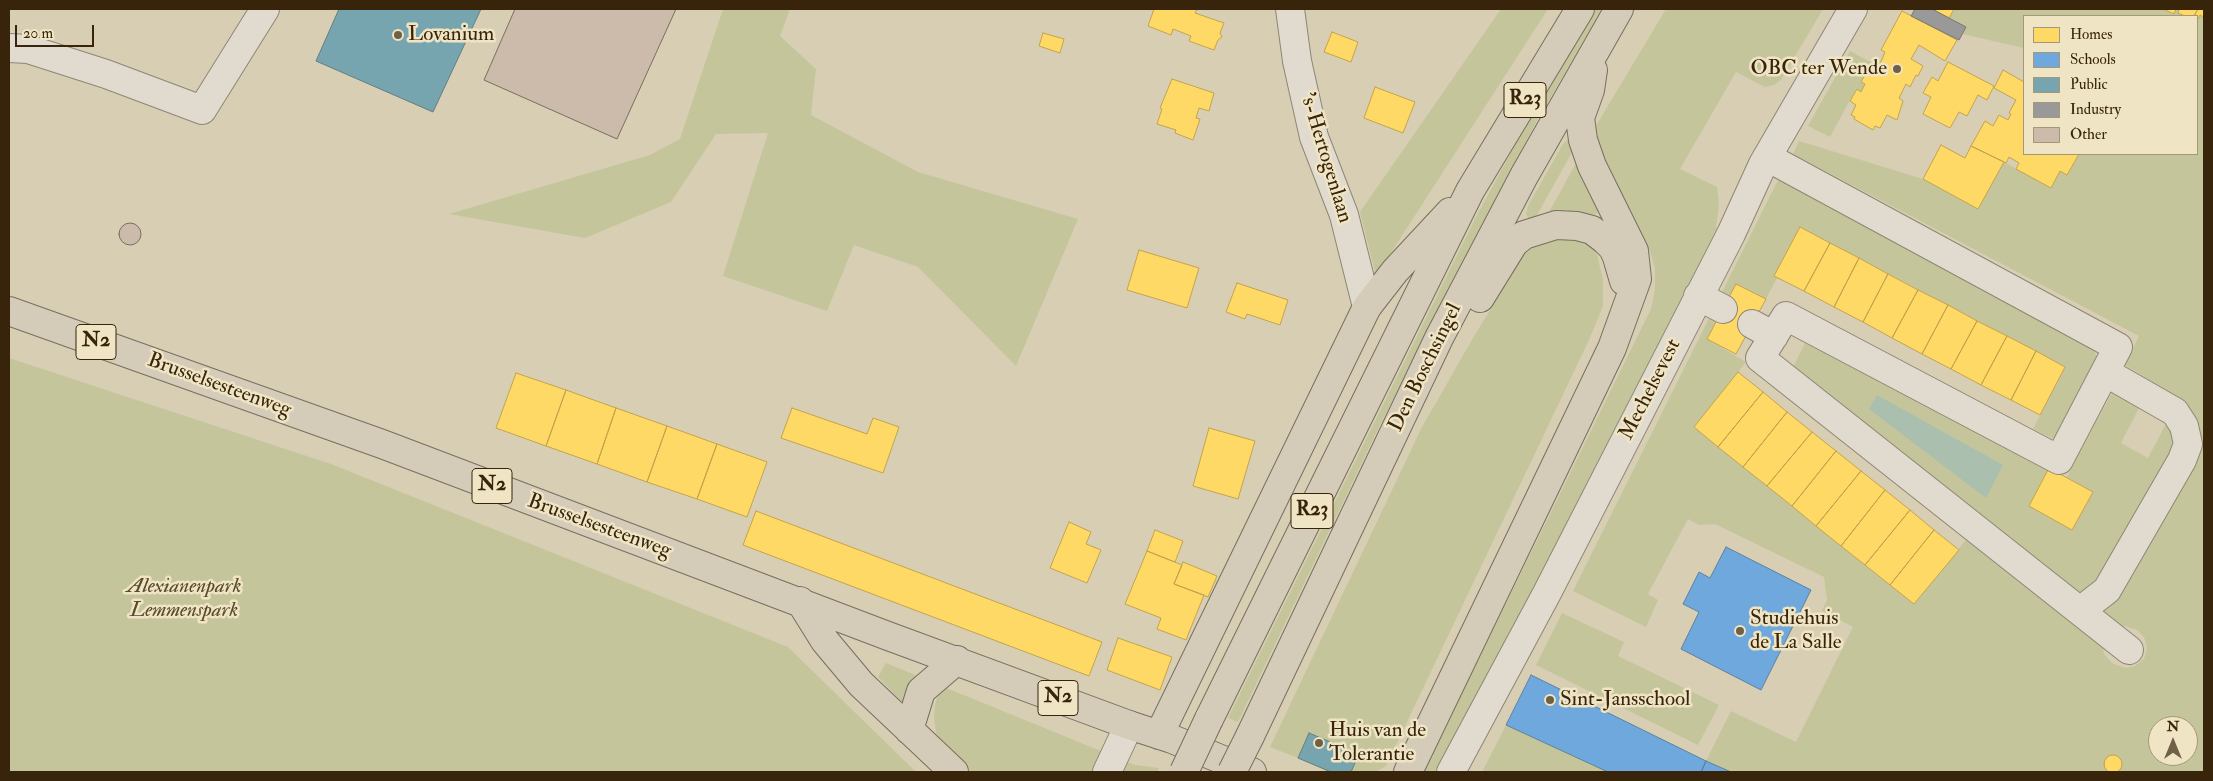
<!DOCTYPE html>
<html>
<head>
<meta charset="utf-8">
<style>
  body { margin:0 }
  #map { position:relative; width:2213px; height:781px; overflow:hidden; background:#d7ceb4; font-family:"IM FELL Double Pica",serif }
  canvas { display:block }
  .frame { position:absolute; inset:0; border:10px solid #37240b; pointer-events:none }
  .legend { position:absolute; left:2023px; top:15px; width:175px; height:140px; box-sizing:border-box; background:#efe4c4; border:1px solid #a5977a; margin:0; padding:6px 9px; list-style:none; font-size:15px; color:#37240b }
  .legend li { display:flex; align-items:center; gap:10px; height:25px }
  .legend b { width:25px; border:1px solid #a5977a }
  .north { position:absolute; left:2148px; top:716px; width:50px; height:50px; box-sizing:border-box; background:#efe4c4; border:1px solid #a5977a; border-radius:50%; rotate:0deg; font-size:14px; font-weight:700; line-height:20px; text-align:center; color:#37240b }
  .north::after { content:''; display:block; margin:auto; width:18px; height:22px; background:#6f6046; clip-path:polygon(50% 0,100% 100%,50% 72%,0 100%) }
  .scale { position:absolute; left:15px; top:25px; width:79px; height:22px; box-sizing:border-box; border:2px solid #37240b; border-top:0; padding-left:6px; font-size:15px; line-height:18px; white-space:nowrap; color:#37240b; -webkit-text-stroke:4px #efe4c4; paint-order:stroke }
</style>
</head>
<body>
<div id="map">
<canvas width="2213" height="781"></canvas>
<div class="frame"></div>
<ul class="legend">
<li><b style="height:14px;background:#ffd966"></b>Homes</li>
<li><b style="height:14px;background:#6fa8dc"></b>Schools</li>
<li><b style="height:14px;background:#76a5af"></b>Public</li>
<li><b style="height:14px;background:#999"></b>Industry</li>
<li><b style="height:14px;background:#ccbaaa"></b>Other</li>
</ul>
<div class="north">N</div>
<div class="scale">20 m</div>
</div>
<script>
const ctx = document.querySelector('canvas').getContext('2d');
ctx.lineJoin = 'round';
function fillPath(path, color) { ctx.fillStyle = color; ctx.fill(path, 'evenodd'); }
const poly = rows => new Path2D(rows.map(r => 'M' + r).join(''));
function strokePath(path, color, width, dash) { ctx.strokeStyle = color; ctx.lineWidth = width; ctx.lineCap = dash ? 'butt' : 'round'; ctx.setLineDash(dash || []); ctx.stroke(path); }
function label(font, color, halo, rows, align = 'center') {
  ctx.font = font + ' "IM FELL Double Pica",serif'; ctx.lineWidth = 5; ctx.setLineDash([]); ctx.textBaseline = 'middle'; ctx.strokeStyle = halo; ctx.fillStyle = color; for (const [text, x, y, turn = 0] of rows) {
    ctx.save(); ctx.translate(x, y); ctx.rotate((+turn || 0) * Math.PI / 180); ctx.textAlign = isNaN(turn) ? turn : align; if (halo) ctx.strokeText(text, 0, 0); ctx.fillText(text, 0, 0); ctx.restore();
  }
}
const green = poly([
  [723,9,790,9,780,36,816,69,811,115,918,172,1078,219,1016,366,918,267,854,245,827,311,723,276,768,133,716,134,671,202,585,238,449,214,650,155,680,139],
  [1501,9,1548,9,1376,276,1360,212],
  [1594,9,1602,9,1538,119,1451,283,1376,433,1238,722,1228,718,1476,217,1531,116],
  [1666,9,1823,9,1781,80,1774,85,1765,87,1736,72,1680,169,1717,187,1719,205,1716,227,1720,229,1438,772,1423,772,1651,309,1655,289,1655,268,1650,251,1601,157,1594,129],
  [1954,9,2163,9,2173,14,2176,9,2179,9,2178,13,2185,16,2024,16,2024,48,1962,34,1966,27,1949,18],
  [2200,15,2204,17,2204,772,1731,772,1706,761,1731,711,1796,742,1853,627,1822,611,1827,600,1824,577,1715,524,1699,525,1688,519,1648,594,1658,600,1646,627,1573,591,1779,178,2090,341,2099,362,2056,440,2033,429,2065,367,1800,227,1775,276,1777,278,1766,299,1736,284,1707,339,1746,362,1694,427,1914,604,1969,536,2102,639,2104,654,2112,663,2125,668,2135,666,2144,659,2147,648,2144,637,2137,630,2125,626,2116,628,2097,613,2194,465,2179,399,2125,365,2139,336,1793,154,1799,141,1923,179,1978,209,2004,162,2051,188,2060,171,2068,174,2079,154,2197,154,2197,19],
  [2158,726,2188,726,2188,756,2158,756],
  [1850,51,1876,65,1870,75,1866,73,1861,82,1865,84,1861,92,1856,89,1830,137,1808,126],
  [1570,137,1575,147,1537,215,1535,218,1529,219,1526,214,1528,206,1563,144],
  [1579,158,1601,211,1594,215,1572,211,1549,212],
  [1565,235,1591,243,1597,254,1603,280,1603,306,1589,340,1386,766,1376,772,1351,772,1359,754,1309,733,1298,758,1270,747,1421,429,1473,338,1523,256,1539,242],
  [1807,339,2049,468,2029,506,2072,530,2093,492,2067,477,2114,389,2141,404,2121,443,2148,458,2169,418,2176,441,2171,460,2100,581,2079,598,1790,374],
  [9,358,331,464,788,647,916,772,9,772],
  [1562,613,1624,642,1618,656,1719,705,1698,745,1536,665],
  [886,663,918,676,909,685,903,701,901,701,878,677],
  [944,687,1135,765,1159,768,1157,772,970,772,943,744,936,733,934,718,935,705,939,691],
  [1506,725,1608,772,1482,772]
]);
const water = poly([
  [1877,395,2003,465,1986,498,1869,409]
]);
const homes = poly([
  [1154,9,1197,9,1195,13,1224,23,1220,33,1222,37,1218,40,1214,50,1189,41,1191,36,1173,29,1171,35,1148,26,1154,9],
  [1932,9,1954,9,1949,18,1932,9],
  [2163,9,2176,9,2174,14,2163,9],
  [2179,9,2198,9,2194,16,2185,16,2178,13,2179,9],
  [2198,9,2204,9,2204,17,2200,15,2198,19,2197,16,2194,16,2198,9],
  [1902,11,1957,40,1945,61,1919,45,1911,59,1923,66,1918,76,1916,75,1910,87,1906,84,1899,98,1903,101,1897,120,1887,115,1880,128,1875,126,1873,130,1854,119,1855,117,1851,115,1856,105,1850,101,1857,89,1861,92,1865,84,1861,82,1866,73,1870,75,1877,63,1880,64,1885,52,1881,50,1902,11],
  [1332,32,1358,42,1351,62,1324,52,1332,32],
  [1043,33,1064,39,1060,53,1039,46,1043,33],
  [1948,62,1994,86,1987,100,1978,95,1967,116,1959,112,1950,128,1923,114,1931,97,1923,93,1932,77,1938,81,1948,62],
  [2003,70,2024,82,2024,154,2079,154,2067,175,2060,171,2051,188,2016,169,2019,163,2009,157,2006,163,1971,146,1985,121,1993,126,1999,115,2008,120,2011,114,2009,113,2016,100,1994,88,2003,70],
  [1172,79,1214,93,1209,111,1199,108,1196,118,1200,119,1193,140,1175,133,1176,130,1157,124,1162,109,1160,108,1172,79],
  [1375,87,1415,102,1403,133,1364,118,1375,87],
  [1941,145,1965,158,1971,146,2004,162,1978,209,1923,179,1941,145],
  [1800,227,1830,243,1804,291,1774,276,1800,227],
  [1830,243,1859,258,1834,307,1804,291,1830,243],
  [1139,250,1199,268,1187,308,1127,290,1139,250],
  [1859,258,1888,274,1863,322,1834,307,1859,258],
  [1888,274,1918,290,1892,338,1863,322,1888,274],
  [1237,283,1288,300,1280,325,1247,314,1245,319,1226,312,1237,283],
  [1736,284,1766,299,1736,354,1707,339,1736,284],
  [1918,290,1948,305,1922,354,1892,338,1918,290],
  [1948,305,1977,321,1951,369,1922,354,1948,305],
  [1977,321,2007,336,1981,385,1951,369,1977,321],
  [2007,336,2036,351,2011,400,1981,385,2007,336],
  [2036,351,2065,367,2040,415,2011,400,2036,351],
  [1738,372,1763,392,1718,447,1694,427,1738,372],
  [516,373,566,390,546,446,496,428,516,373],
  [566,390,616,408,597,464,546,446,566,390],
  [1763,392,1787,412,1743,467,1718,447,1763,392],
  [616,408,667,426,647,482,597,464,616,408],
  [792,408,867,434,873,418,899,427,883,473,781,438,792,408],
  [1787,412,1812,432,1767,486,1743,467,1787,412],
  [667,426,717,444,697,499,647,482,667,426],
  [1209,428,1255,441,1238,499,1193,486,1209,428],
  [1812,432,1836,451,1792,506,1767,486,1812,432],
  [717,444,767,462,747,517,697,499,717,444],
  [1836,451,1861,471,1816,526,1792,506,1836,451],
  [2049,468,2093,492,2072,530,2029,506,2049,468],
  [1861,471,1885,490,1841,546,1816,526,1861,471],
  [1885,490,1910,510,1865,565,1841,546,1885,490],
  [1910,510,1934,530,1890,585,1865,565,1910,510],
  [756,511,1102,642,1089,676,743,545,756,511],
  [1069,522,1091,532,1086,544,1101,550,1087,583,1050,568,1069,522],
  [1155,530,1183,541,1175,562,1147,551,1155,530],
  [1934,530,1959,550,1914,604,1890,585,1934,530],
  [1147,551,1182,565,1174,584,1204,595,1186,640,1157,629,1161,618,1125,604,1147,551],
  [1183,562,1217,576,1208,597,1174,584,1183,562],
  [1118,638,1172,657,1160,690,1107,670,1118,638],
  '2104 764a9 9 0 1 1 18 0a9 9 0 1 1-18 0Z'
]);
const schools = poly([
  [1726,547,1811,590,1761,690,1681,649,1699,612,1683,604,1699,572,1710,578,1726,547],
  [1531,675,1706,761,1701,772,1608,772,1506,725,1531,675],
  [1706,761,1731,772,1701,772,1706,761]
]);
const public = poly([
  [339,9,481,9,433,112,316,61,339,9],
  [1309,733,1359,754,1351,772,1331,772,1298,758,1309,733]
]);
const industry = poly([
  [1915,9,1932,9,1966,27,1959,40,1911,16,1915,9]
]);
const building = poly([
  [515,9,676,9,617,139,484,80,515,9],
  '119 234a11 11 0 1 1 22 0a11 11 0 1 1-22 0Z'
]);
const minor = poly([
  [1290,9,1297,61,1314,137,1344,215,1367,307],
  [9,48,28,49,106,74,202,110,265,9],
  [1767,157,2118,347,2059,460,1786,316,1760,358,2129,650],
  [1698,296,1723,309],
  [1752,324,1774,336],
  [2080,611,2107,590,2182,460,2188,444,2184,426,2175,412,2105,372],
  [1107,772,1129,725],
  [1451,772,1547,593,1731,234,1763,164,1853,9]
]);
const major = poly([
  [1480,298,1514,243,1524,235,1556,225,1577,226,1592,230,1605,240,1613,248,1617,257,1624,281],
  [9,311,382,444,888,636,1129,725,1172,739,1252,772],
  [800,601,825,641,861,684,954,772],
  [1209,719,1470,191,1580,9],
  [909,730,921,691,957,660],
  [1159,735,1367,307,1395,271,1450,212],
  [1250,736,1439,338,1524,176,1619,9],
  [1408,772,1612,348,1637,279,1634,251,1592,166,1583,140,1580,118,1590,90,1593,70]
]);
const majorBridge = poly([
  [1184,772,1209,719],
  [1232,772,1250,736]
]);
const markers = [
  [398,35,5,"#6f6046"],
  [1897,69,5,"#6f6046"],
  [1740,631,5,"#6f6046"],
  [1550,700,5,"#6f6046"],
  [1319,743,5,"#6f6046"]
];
const shields = [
  [1525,100,42],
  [96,342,40],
  [492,486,40],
  [1312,511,42],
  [1058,698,40]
];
const shieldNames = [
  ["R23",1525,100],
  ["N2",96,342],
  ["N2",492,486],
  ["R23",1312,511],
  ["N2",1058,698]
];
const poiNames = [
  ["Lovanium",408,35],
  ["OBC ter Wende",1887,69,"right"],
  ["Studiehuis",1750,619],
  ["de La Salle",1750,643],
  ["Sint-Jansschool",1560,700],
  ["Huis van de",1329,731],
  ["Tolerantie",1329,755]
];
const streetNames = [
  ["'s-Hertogenlaan",1325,158,73],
  ["Den Boschsingel",1426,368,-64],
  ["Brusselsesteenweg",219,386,20],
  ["Mechelsevest",1651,390,-63],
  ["Brusselsesteenweg",599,527,20]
];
const parkNames = [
  ["Alexianenpark",184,587],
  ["Lemmenspark",184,611]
];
fillPath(green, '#c5c59b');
fillPath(water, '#aabfad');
fillPath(homes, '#ffd966');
strokePath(homes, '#c3a34b', 1);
fillPath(schools, '#6fa8dc');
strokePath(schools, '#5e809d', 1);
fillPath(public, '#76a5af');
strokePath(public, '#637e7e', 1);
fillPath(industry, '#999');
strokePath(industry, '#7c766e', 1);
fillPath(building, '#ccbaaa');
strokePath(building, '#776f5f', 1);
strokePath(minor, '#8e8675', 30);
strokePath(major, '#776f5f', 30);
strokePath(minor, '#e0dbce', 28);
strokePath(major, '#d4cbb9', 28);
strokePath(majorBridge, '#776f5f', 30, []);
strokePath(majorBridge, '#d4cbb9', 28);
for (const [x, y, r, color] of markers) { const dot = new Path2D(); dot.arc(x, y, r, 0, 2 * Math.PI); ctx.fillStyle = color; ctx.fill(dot); strokePath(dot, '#efe4c4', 2); }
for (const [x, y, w] of shields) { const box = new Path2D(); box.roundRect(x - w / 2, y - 17.5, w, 35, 4); ctx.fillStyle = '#efe4c4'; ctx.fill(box); strokePath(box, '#37240b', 1); }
label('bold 20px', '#37240b', null, shieldNames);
label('21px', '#37240b', '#efe4c4', poiNames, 'left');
label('21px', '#37240b', '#efe4c4', streetNames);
label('italic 21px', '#574a2a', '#efe4c4', parkNames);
</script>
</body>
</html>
